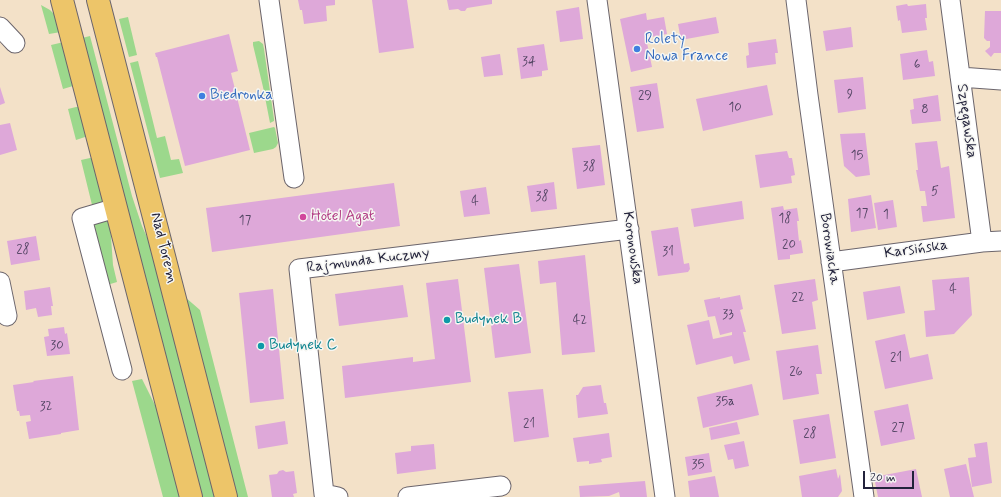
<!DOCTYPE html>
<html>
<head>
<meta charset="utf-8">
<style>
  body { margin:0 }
  #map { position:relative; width:1001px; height:497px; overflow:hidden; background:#f3e1c8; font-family:Mynerve,sans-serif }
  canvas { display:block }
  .scale { position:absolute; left:863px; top:471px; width:51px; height:18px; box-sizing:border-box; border:2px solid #22223b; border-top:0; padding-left:5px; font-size:12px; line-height:14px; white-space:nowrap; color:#22223b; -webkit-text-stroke:3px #f6f6f2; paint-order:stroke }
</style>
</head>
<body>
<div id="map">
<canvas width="1001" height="497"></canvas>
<div class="scale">20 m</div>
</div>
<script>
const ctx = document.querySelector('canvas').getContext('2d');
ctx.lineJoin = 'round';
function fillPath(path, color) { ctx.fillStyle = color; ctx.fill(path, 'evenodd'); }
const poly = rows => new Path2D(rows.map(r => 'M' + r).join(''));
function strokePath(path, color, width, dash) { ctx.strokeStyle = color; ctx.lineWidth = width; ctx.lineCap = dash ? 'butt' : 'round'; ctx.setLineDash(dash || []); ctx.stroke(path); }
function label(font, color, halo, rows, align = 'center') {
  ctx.font = font + ' Mynerve,sans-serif'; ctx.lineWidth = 3; ctx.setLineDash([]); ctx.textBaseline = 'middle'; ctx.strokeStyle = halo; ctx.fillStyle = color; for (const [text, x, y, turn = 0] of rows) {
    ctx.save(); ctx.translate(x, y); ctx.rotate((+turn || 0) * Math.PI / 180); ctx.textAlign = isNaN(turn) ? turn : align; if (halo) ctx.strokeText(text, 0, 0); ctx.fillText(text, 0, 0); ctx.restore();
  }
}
const green = poly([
  [41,5,50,10,55,15,61,32,49,34],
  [128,17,137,55,129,57,119,19],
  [90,36,132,196,142,226,155,255,218,497,200,497,82,38],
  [259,41,263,44,264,49,274,119,274,121,270,123,263,87,253,45,253,42],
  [64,42,74,83,73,86,63,89,51,45],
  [138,61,157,138,165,136,171,160,179,159,183,173,160,178,130,63],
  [76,107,80,107,87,134,85,137,76,140,68,109],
  [274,127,275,128,278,143,276,147,273,149,254,153,249,133],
  [90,158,92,158,105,201,93,209,81,160],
  [105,216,110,223,113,265,117,282,107,285,91,227,96,219],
  [185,297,200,310,248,497,235,497],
  [142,379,160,415,181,497,163,497,132,381]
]);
const building = poly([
  [298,0,335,0,335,5,326,6,327,21,304,24,302,10,300,10],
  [372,0,407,0,414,48,379,53],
  [447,0,492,0,492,4,467,8,465,11,461,11,458,9,449,10],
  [907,4,908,6,926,4,927,18,925,18,927,30,902,33,900,20,898,21,896,6],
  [579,7,583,39,560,42,556,11],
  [985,11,1001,11,1001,53,994,53,991,57,985,51,990,47,990,41,987,41,984,38],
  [646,13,647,20,664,17,667,34,646,38,652,67,631,72,620,19],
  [716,17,719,33,681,40,678,24],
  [851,27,853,47,826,51,823,31],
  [229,34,238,71,231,73,250,150,185,166,157,57,156,57,155,53],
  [776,39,778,53,775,53,776,64,747,68,746,56,749,55,748,43],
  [544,44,548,70,542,71,542,76,521,79,517,48],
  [927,50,929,62,933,61,935,76,903,80,900,54],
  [500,54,503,75,484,77,481,57],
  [863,77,866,109,838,113,834,80],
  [657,83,664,128,637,132,630,87],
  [767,85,773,115,703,131,696,99],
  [0,87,5,103,0,105],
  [938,95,941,121,912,124,910,110,914,109,913,99],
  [10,123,17,150,0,155,0,125],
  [865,133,870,175,856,177,844,166,840,134],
  [937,141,941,168,949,166,955,218,923,222,921,206,927,206,925,191,920,191,916,170,918,170,915,143],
  [600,145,605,185,577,189,572,148],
  [787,151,789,158,792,158,795,175,791,176,792,183,760,188,755,155],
  [554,182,557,209,531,212,527,186],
  [394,183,400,226,212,252,206,208],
  [486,187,490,214,464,217,460,191],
  [871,195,876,228,851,232,848,199],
  [893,200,897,227,878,230,874,203],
  [742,201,744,219,694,227,691,209],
  [783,206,784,210,797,208,799,221,797,221,798,232,799,241,801,240,803,253,790,255,790,259,778,260,771,208],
  [678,227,684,264,689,263,690,269,688,272,658,276,651,231],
  [36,236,40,260,11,265,7,241],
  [585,255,595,352,562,355,556,282,540,284,538,261],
  [519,264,531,353,495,358,484,268],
  [969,277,972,315,954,334,926,337,924,311,935,310,932,280],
  [458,279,471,382,345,398,342,366,413,357,413,362,435,359,426,283],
  [815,279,818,300,812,302,816,329,782,334,774,285],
  [403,285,408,317,339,326,335,294],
  [900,286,905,313,867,320,863,292],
  [50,287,53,306,51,306,52,315,38,317,36,308,26,310,24,291],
  [273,289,284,399,250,403,239,293],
  [740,295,743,309,740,310,746,332,743,332,750,360,734,364,732,356,696,365,687,325,709,320,713,339,732,335,732,332,720,335,715,316,708,317,704,300,720,297,720,299],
  [64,327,65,334,67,333,70,354,47,356,44,337,49,336,48,329],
  [905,334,910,358,928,354,933,379,885,389,875,341],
  [818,345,822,374,816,374,819,394,783,400,776,351],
  [73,376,79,430,61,433,61,434,29,439,26,422,31,421,30,415,20,416,19,411,17,411,13,385,34,382,33,381],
  [752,384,759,415,703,428,697,397],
  [601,385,604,403,606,403,608,414,578,418,576,395,578,395,583,387],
  [543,389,549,437,514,442,508,392],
  [908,404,915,439,881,446,874,411],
  [829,414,836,458,800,464,793,420],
  [285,421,288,444,258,449,255,426],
  [737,422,740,434,711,440,709,428],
  [609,433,612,457,601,459,602,462,589,464,589,461,577,462,573,438],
  [744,441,749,466,735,469,733,459,728,460,724,445],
  [987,442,992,483,972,487,968,458,976,457,974,444],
  [434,444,436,469,397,474,395,453,411,451,411,446],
  [709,453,712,472,688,476,685,457],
  [966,464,974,497,950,497,944,469],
  [836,469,838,479,840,474,842,491,838,497,802,497,799,476],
  [916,469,922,497,878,497,874,477],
  [283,470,286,472,294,471,297,493,293,494,294,497,272,497,269,475,277,474,279,471],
  [715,476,719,497,690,497,688,481],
  [645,481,647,497,620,497,619,492,609,496,580,497,579,486]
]);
const minor = poly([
  [269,0,294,178],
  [597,0,665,497],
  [796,0,808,95,864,497],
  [950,0,982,242],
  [0,27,15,43],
  [960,77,1001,80],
  [116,208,82,218,122,370],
  [831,262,982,242,1001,241],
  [0,282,7,316],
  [338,497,324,494,299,269,629,229],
  [408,497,501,486]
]);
const major = poly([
  [62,0,191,497],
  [98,0,226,497]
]);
const markers = [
  [637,49,4,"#3f7fe0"],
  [202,96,4,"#3f7fe0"],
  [303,217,4,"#d1479c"],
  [447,320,4,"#0f9aa8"],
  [261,346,4,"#0f9aa8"]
];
const numberNames = [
  ["34",529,62],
  ["6",917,65],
  ["9",850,95],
  ["29",645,96],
  ["10",735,108],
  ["8",925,110],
  ["15",857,156],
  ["38",589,167],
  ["5",935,192],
  ["38",542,197],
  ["4",475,202],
  ["17",862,214],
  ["1",886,215],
  ["18",785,219],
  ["17",245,221],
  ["20",789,245],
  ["28",23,250],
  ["31",668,252],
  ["4",953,290],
  ["22",798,298],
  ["33",728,315],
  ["42",580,321],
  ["30",57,346],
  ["21",896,358],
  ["26",796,372],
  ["35a",725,402],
  ["32",46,407],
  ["21",529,424],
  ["27",898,428],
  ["28",810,434],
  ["35",698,465]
];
const shopNames = [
  ["Rolety",645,40],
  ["Nowa France",645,57],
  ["Biedronka",210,96]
];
const streetNames = [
  ["Szpęgawska",966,121,82],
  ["Nad Torem",163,248,76],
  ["Koronowska",632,248,82],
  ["Borowiacka",829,249,82],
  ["Karsińska",916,250,-8],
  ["Rajmunda Kuczmy",368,261,-7]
];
const hotelNames = [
  ["Hotel Agat",311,217]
];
const cultureNames = [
  ["Budynek B",455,320],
  ["Budynek C",269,346]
];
fillPath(green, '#9cd88c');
fillPath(building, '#dea8d9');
strokePath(minor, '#6b656c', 21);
strokePath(major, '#6b656c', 24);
strokePath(minor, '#fff', 19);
strokePath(major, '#edc569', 22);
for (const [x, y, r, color] of markers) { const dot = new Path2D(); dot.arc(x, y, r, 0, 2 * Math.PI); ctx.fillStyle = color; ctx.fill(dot); strokePath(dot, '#f6f6f2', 1.5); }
label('13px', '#514462', null, numberNames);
label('15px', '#366cbe', '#f6f6f2', shopNames, 'left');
label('15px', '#22223b', '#f6f6f2', streetNames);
label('15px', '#b23c85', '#f6f6f2', hotelNames, 'left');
label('15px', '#0d838f', '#f6f6f2', cultureNames, 'left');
</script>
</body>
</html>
